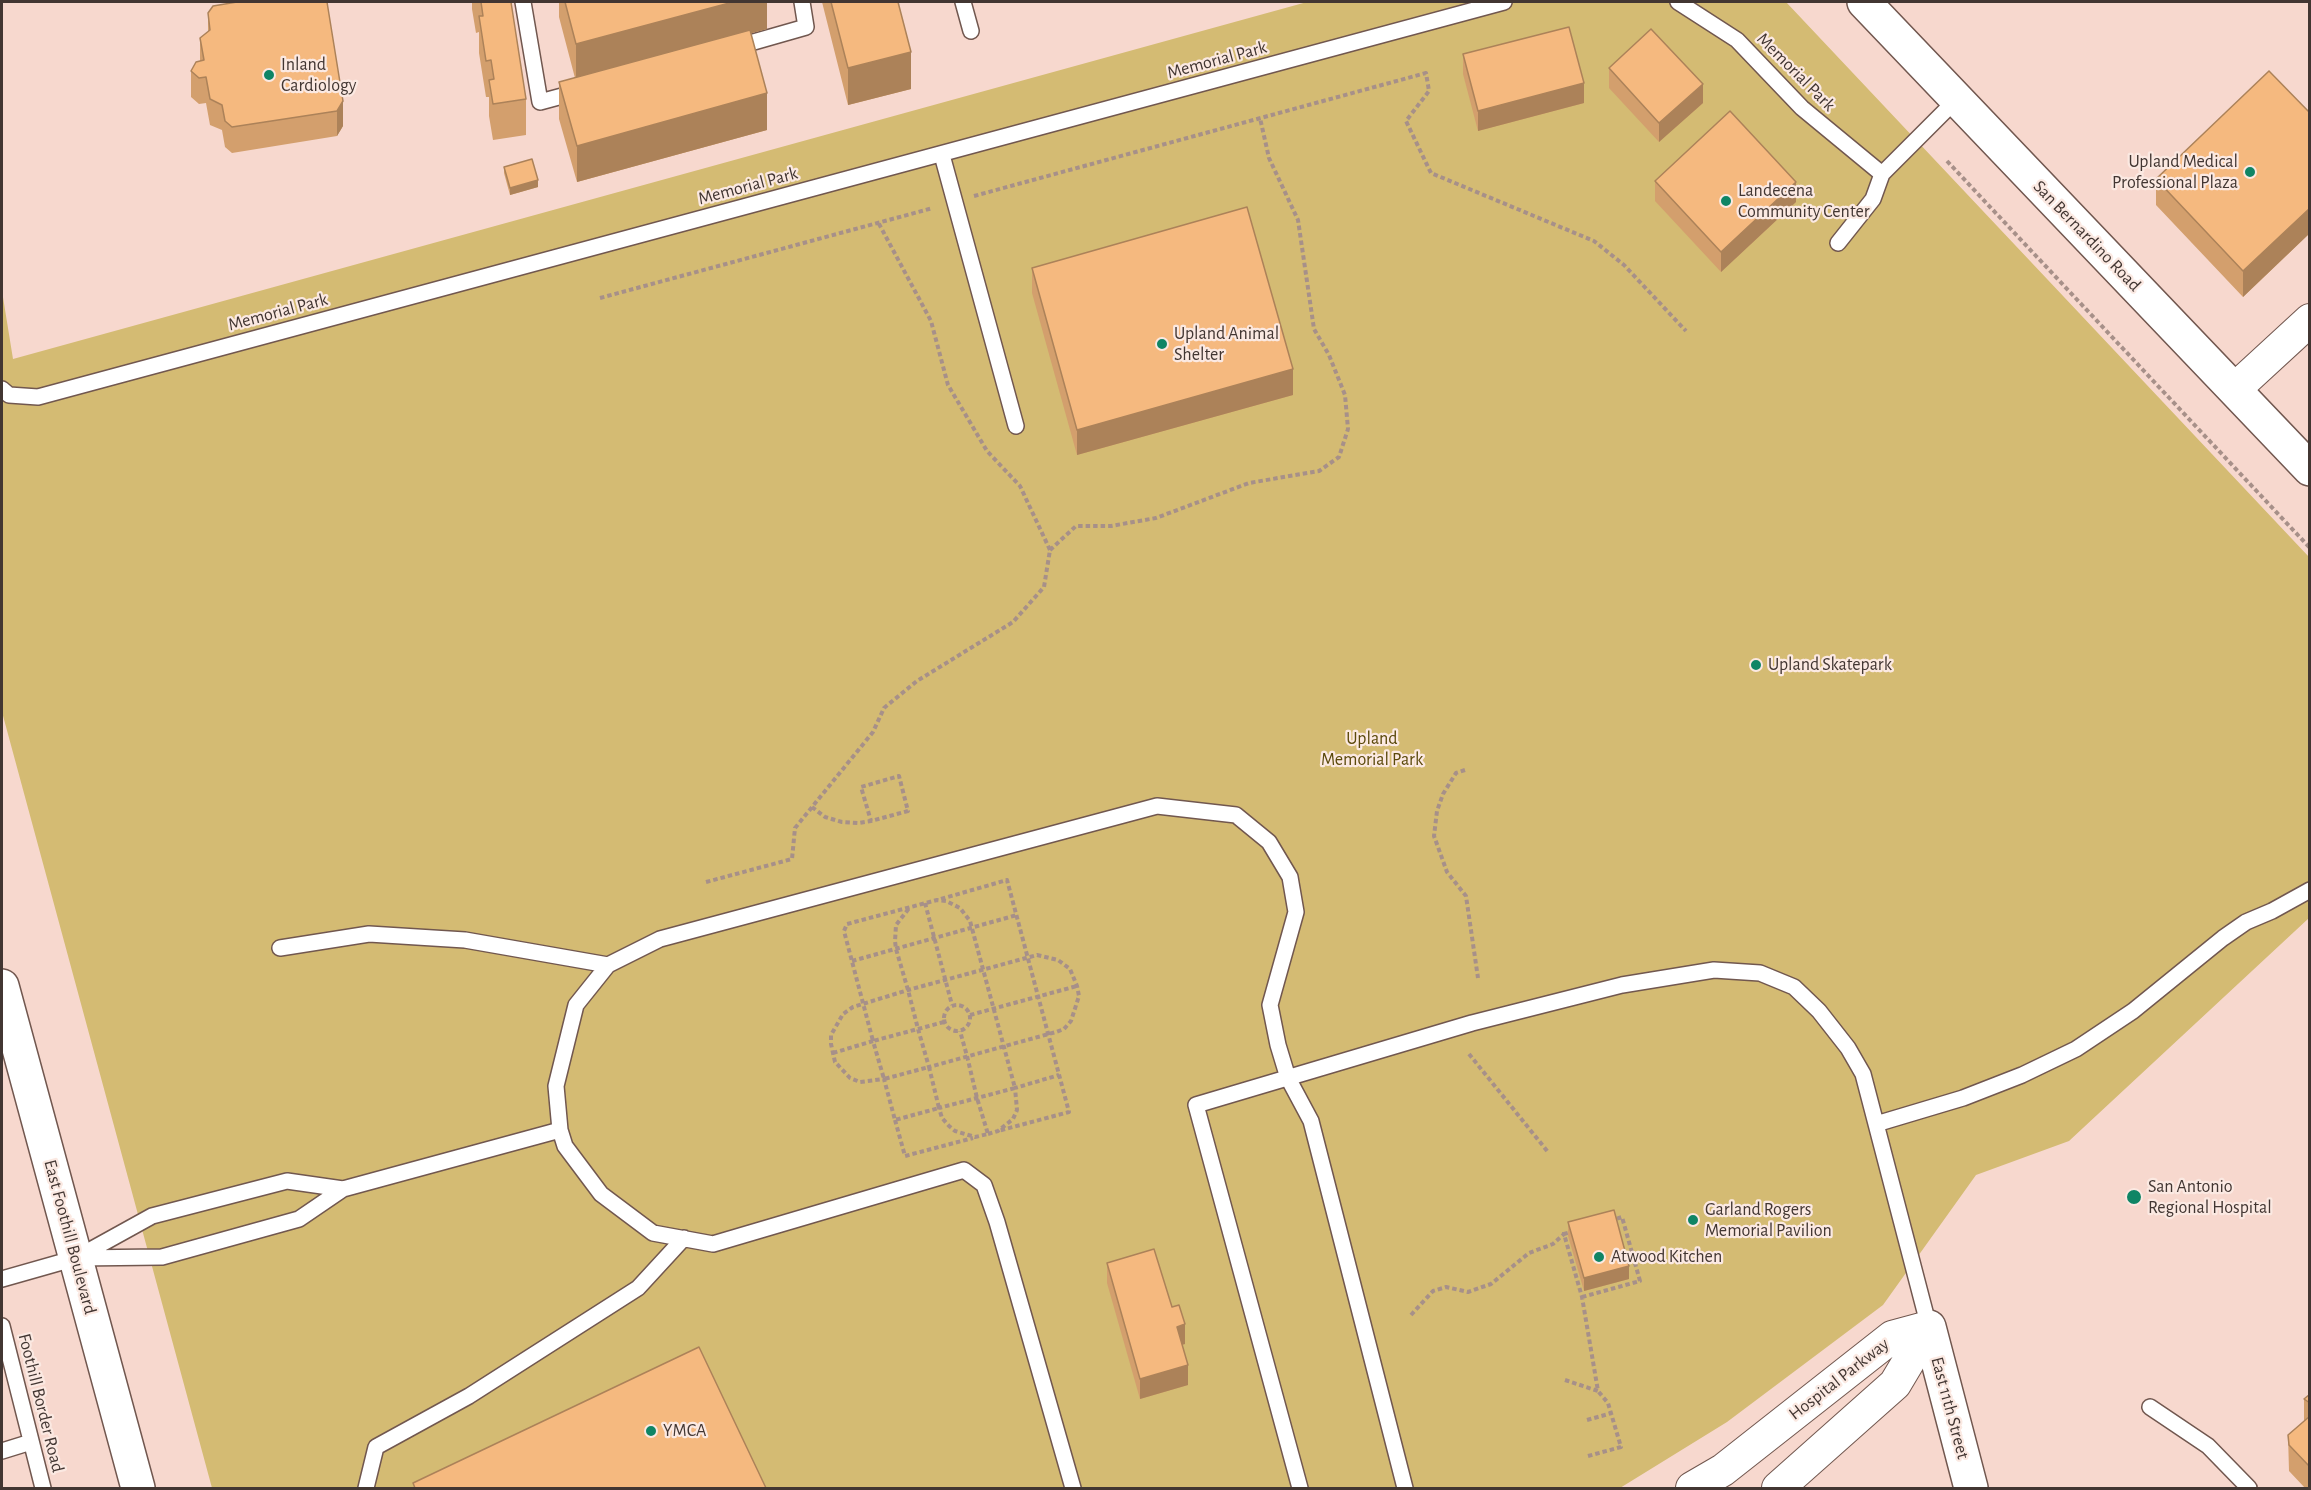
<!DOCTYPE html>
<html>
<head>
<meta charset="utf-8">
<style>
  body { margin:0 }
  #map { position:relative; width:2311px; height:1490px; overflow:hidden; background:#f7d8ce; font-family:"Alegreya Sans",sans-serif }
  canvas { display:block }
  .frame { position:absolute; inset:0; border:3px solid #423632; pointer-events:none }
</style>
</head>
<body>
<div id="map">
<canvas width="2311" height="1490"></canvas>
<div class="frame"></div>
</div>
<script>
const ctx = document.querySelector('canvas').getContext('2d');
ctx.lineJoin = 'round';
function fillPath(path, color) { ctx.fillStyle = color; ctx.fill(path, 'evenodd'); }
const poly = rows => new Path2D(rows.map(r => 'M' + r).join(''));
function strokePath(path, color, width, dash) { ctx.strokeStyle = color; ctx.lineWidth = width; ctx.lineCap = dash ? 'butt' : 'round'; ctx.setLineDash(dash || []); ctx.stroke(path); }
function label(font, color, halo, rows, align = 'center') {
  ctx.font = font + ' "Alegreya Sans",sans-serif'; ctx.lineWidth = 4.5; ctx.setLineDash([]); ctx.textBaseline = 'middle'; ctx.strokeStyle = halo; ctx.fillStyle = color; for (const [text, x, y, turn = 0] of rows) {
    ctx.save(); ctx.translate(x, y); ctx.rotate((+turn || 0) * Math.PI / 180); ctx.textAlign = isNaN(turn) ? turn : align; if (halo) ctx.strokeText(text, 0, 0); ctx.fillText(text, 0, 0); ctx.restore();
  }
}
const green = poly([
  [1307,2,1786,2,2309,557,2309,918,2069,1141,1976,1175,1883,1305,1727,1422,1620,1488,212,1488,2,712,2,291,13,359]
]);
const path = poly([
  [1947,161,2310,548],
  [974,196,1426,73,1429,91,1406,121,1431,173,1594,241,1624,265,1686,331],
  [600,298,933,208],
  [1050,550,1076,526,1111,526,1156,518,1249,483,1319,471,1339,457,1348,429,1345,395,1329,355,1314,329,1298,220,1269,158,1260,118],
  [1465,770,1456,773,1443,794,1437,811,1434,836,1447,872,1466,896,1478,978],
  [812,807,825,817,842,822,859,823,871,821,908,811,899,776,861,787,871,821],
  [706,882,792,859,795,828,873,732,884,708,917,681,1013,622,1044,587,1050,550,1020,486,987,451,948,385,931,321,878,222],
  [941,899,1007,880,1069,1112,998,1131],
  [925,903,952,1005],
  [852,961,1017,915],
  '944 1018a13 13 0 1 1 26 0a13 13 0 1 1-26 0Z',
  [970,1015,1077,986],
  [944,1022,873,1041,844,931,847,924,937,900,946,901,960,908,970,921,1015,1088,939,1108,942,1118,949,1126,955,1131,975,1137,988,1134,977,1098,967,1056,960,1031],
  [833,1053,873,1041,884,1079,929,1067,939,1108,895,1120,884,1079,860,1082,850,1078,835,1062,831,1044,831,1035,843,1014,853,1007,908,990,1037,955,1058,960,1070,969,1077,986,1079,996,1071,1021,1064,1029,1056,1032,929,1067,918,1029,908,990,896,949,895,941,896,925,910,907],
  [1469,1054,1548,1152],
  [895,1120,905,1156,973,1138],
  [988,1134,998,1131,1013,1119,1017,1110,1015,1088,1059,1075],
  [1582,1297,1640,1281,1622,1217,1613,1220],
  [1411,1315,1433,1291,1446,1287,1468,1292,1491,1284,1529,1253,1553,1244,1564,1234,1564,1230],
  [1565,1380,1598,1391,1582,1297,1564,1234,1571,1232],
  [1587,1420,1612,1413],
  [1588,1456,1621,1447,1608,1403,1598,1391]
]);
const lane = poly([
  [523,2,540,102,577,92],
  [963,2,971,31],
  [1678,2,1737,40,1802,108,1882,174],
  [736,47,806,27,802,2],
  [942,155,1016,426],
  [1838,243,1873,199,1882,174,1956,100],
  [2,389,9,395,38,397,1504,2],
  [280,948,369,934,465,940,608,965],
  [1876,1124,1963,1098,2022,1075,2076,1049,2133,1011,2223,938,2246,922,2272,911,2310,890],
  [560,1130,565,1146,601,1194,653,1233,713,1244,964,1170,984,1185,997,1222,1073,1488],
  [76,1258,162,1257,299,1219,343,1189,560,1130,556,1086,576,1005,608,965,660,939,1157,806,1236,815,1269,842,1290,877,1296,912,1270,1005,1278,1045,1288,1078,1311,1121,1405,1488],
  [2,1279,76,1258,152,1216,287,1181,343,1189],
  [2,1326,43,1488],
  [2150,1407,2208,1446,2249,1488],
  [2,1451,31,1442],
  [366,1488,376,1447,469,1396,638,1288,684,1238],
  [1300,1488,1196,1105,1472,1023,1622,985,1714,970,1760,973,1794,987,1819,1011,1848,1048,1863,1074,1929,1327]
]);
const street = poly([
  [2235,389,2310,320],
  [1692,1488,1723,1470,1892,1337,1929,1327],
  [1778,1488,1895,1384,1929,1327]
]);
const secondary = poly([
  [1864,2,2310,469],
  [1929,1327,1971,1488]
]);
const primary = poly([
  [2,986,138,1488]
]);
const wall = poly([
  [327,2,343,126,337,136,232,153,225,147,222,130,210,125,206,103,199,104,191,97,191,71,200,61,200,38,208,32,208,13],
  [472,2,511,2,526,99,526,135,493,140,489,116,489,97,486,97,479,53,479,32,476,33,472,9],
  [559,2,767,2,767,29,751,33,767,130,577,182,559,119,559,82,575,78,559,17],
  [822,2,898,2,911,89,848,105],
  [1463,54,1584,103,1478,131,1463,74],
  [1609,68,1703,103,1659,142,1609,88],
  [2310,113,2310,233,2243,297,2156,205,2156,179],
  [504,167,538,187,510,195,504,173],
  [1655,181,1796,202,1721,272,1655,201],
  [1032,268,1293,395,1077,455,1032,293],
  [1568,1222,1629,1279,1584,1291,1568,1236],
  [1107,1263,1172,1307,1185,1344,1182,1345,1188,1385,1140,1399,1107,1283],
  [2310,1394,2310,1488,2305,1488,2289,1471,2288,1435,2304,1421,2304,1399]
]);
const shadedWall = poly([
  [733,2,767,2,767,29,576,81,576,44],
  [911,52,911,89,848,105,848,68],
  [1584,83,1584,103,1478,131,1478,111],
  [1703,84,1703,103,1659,142,1659,123],
  [767,93,767,130,577,182,577,146],
  [343,101,343,126,337,136,337,111],
  [538,180,538,187,510,195,510,188],
  [1796,182,1796,202,1721,272,1721,252],
  [2310,208,2310,233,2243,297,2243,271],
  [1293,369,1293,395,1077,455,1077,430],
  [1629,1266,1629,1279,1584,1291,1584,1278],
  [1185,1324,1185,1344,1177,1346,1177,1327],
  [1188,1365,1188,1385,1140,1399,1140,1379]
]);
const building = poly([
  [237,2,327,2,343,101,337,111,232,127,225,121,222,105,210,99,206,77,199,78,191,71,196,62,204,60,200,38,210,30,208,13,213,6,237,2],
  [481,2,511,2,526,99,493,104,489,80,494,79,491,60,486,61,479,16,483,16,481,2],
  [565,2,733,2,576,44,565,2],
  [831,2,898,2,911,52,848,68,831,2],
  [1569,27,1584,83,1478,111,1463,54,1569,27],
  [1651,29,1703,84,1659,123,1609,68,1651,29],
  [750,30,767,93,577,146,559,82,750,30],
  [2269,71,2310,113,2310,208,2243,271,2156,179,2269,71],
  [1730,111,1796,182,1721,252,1655,181,1730,111],
  [532,159,538,180,510,188,504,167,532,159],
  [1247,207,1293,369,1077,430,1032,268,1247,207],
  [1614,1210,1629,1266,1584,1278,1568,1222,1614,1210],
  [1154,1249,1172,1307,1179,1305,1185,1324,1177,1327,1188,1365,1140,1379,1107,1263,1154,1249],
  [699,1347,766,1488,415,1488,413,1483,699,1347],
  [2310,1394,2310,1403,2304,1399,2310,1394],
  [2310,1416,2310,1467,2289,1445,2288,1435,2310,1416]
]);
const markers = [
  [269,75,6,"#0f8565"],
  [2250,172,6,"#0f8565"],
  [1726,201,6,"#0f8565"],
  [1162,344,6,"#0f8565"],
  [1756,665,6,"#0f8565"],
  [2134,1197,8,"#0f8565"],
  [1693,1220,6,"#0f8565"],
  [1599,1257,6,"#0f8565"],
  [651,1431,6,"#0f8565"]
];
const streetNames = [
  ["Memorial Park",1217,60,-15],
  ["Memorial Park",1796,72,45],
  ["Memorial Park",748,186,-15],
  ["San Bernardino Road",2087,236,46],
  ["Memorial Park",278,312,-15],
  ["East Foothill Boulevard",70,1237,75],
  ["Hospital Parkway",1839,1379,-38],
  ["Foothill Border Road",41,1403,76],
  ["East 11th Street",1950,1408,75]
];
const poiNames = [
  ["Inland",281,65],
  ["Cardiology",281,86],
  ["Upland Medical",2238,162,"right"],
  ["Professional Plaza",2238,183,"right"],
  ["Landecena",1738,191],
  ["Community Center",1738,212],
  ["Upland Animal",1174,334],
  ["Shelter",1174,355],
  ["Upland Skatepark",1768,665],
  ["San Antonio",2148,1187],
  ["Regional Hospital",2148,1208],
  ["Garland Rogers",1705,1210],
  ["Memorial Pavilion",1705,1231],
  ["Atwood Kitchen",1611,1257],
  ["YMCA",663,1431]
];
const parkNames = [
  ["Upland",1372,739],
  ["Memorial Park",1372,760]
];
fillPath(green, '#d4bb73');
strokePath(lane, '#71574f', 18);
strokePath(street, '#71574f', 34);
strokePath(secondary, '#71574f', 36);
strokePath(primary, '#71574f', 36);
strokePath(path, '#a79089', 4, [4.5, 3]);
strokePath(lane, '#fff', 15);
strokePath(street, '#fff', 32);
strokePath(secondary, '#fff', 33);
strokePath(primary, '#fff', 33);
fillPath(wall, '#d39f6d');
fillPath(shadedWall, '#ac8259');
fillPath(building, '#f5b97f');
strokePath(building, '#ac8259', 1.5);
for (const [x, y, r, color] of markers) { const dot = new Path2D(); dot.arc(x, y, r, 0, 2 * Math.PI); ctx.fillStyle = color; ctx.fill(dot); strokePath(dot, '#fbe9e2', 2); }
label('18px', '#423632', '#fbe9e2', streetNames);
label('18px', '#423632', '#fbe9e2', poiNames, 'left');
label('18px', '#5b490b', '#fbe9e2', parkNames);
</script>
</body>
</html>
